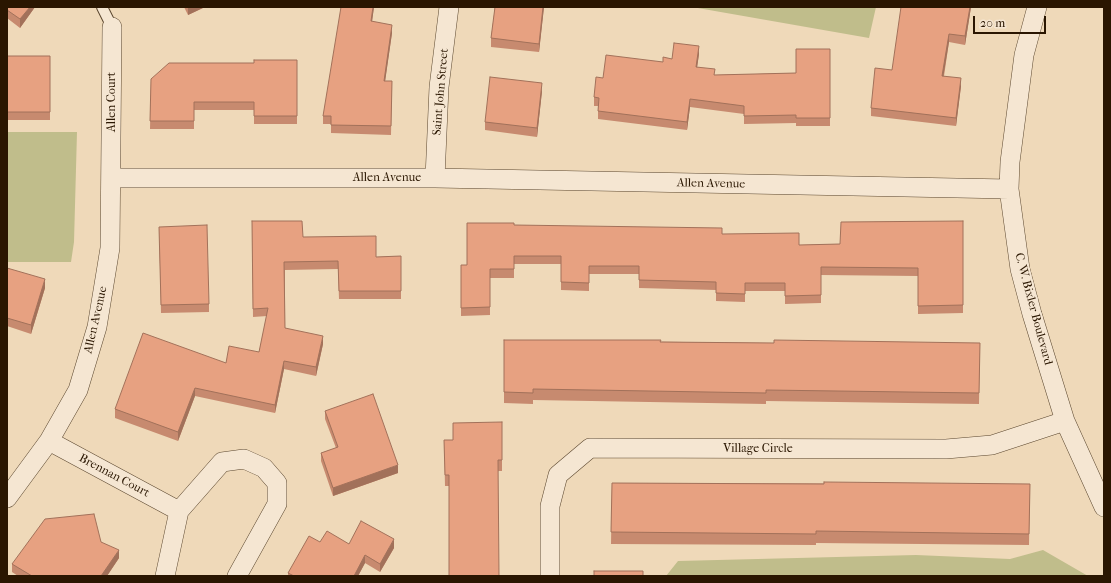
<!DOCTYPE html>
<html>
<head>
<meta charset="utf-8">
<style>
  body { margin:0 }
  #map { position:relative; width:1111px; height:583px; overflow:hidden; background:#efd9b9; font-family:"IM FELL French Canon",serif }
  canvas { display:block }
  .frame { position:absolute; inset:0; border:8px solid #2a1601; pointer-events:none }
  .scale { position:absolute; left:973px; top:16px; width:73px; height:18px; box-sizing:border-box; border:2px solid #2a1601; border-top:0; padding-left:5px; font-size:12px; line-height:14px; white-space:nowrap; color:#2a1601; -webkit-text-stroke:3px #f5e6d2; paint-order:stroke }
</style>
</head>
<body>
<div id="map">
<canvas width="1111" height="583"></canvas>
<div class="frame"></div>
<div class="scale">20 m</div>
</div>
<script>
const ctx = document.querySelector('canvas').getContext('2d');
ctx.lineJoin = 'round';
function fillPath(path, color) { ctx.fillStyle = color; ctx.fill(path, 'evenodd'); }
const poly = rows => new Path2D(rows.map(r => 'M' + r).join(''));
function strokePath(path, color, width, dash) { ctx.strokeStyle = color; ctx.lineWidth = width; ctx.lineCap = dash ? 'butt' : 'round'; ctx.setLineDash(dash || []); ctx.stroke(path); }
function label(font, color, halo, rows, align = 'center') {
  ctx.font = font + ' "IM FELL French Canon",serif'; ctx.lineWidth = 3.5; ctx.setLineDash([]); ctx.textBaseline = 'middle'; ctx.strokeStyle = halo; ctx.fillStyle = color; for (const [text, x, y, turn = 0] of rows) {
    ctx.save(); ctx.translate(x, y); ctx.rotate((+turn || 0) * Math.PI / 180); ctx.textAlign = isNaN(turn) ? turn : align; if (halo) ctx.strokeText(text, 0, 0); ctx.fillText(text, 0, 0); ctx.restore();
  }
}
const green = poly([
  [692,7,876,7,869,38],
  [7,132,77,132,74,242,71,262,7,262],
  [1043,550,1088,576,666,576,678,561,916,555,1010,559]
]);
const service = poly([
  [102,7,112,27]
]);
const minor = poly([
  [1037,7,1024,55,1010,162,1009,189,1020,269,1032,314,1065,421,1104,507],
  [111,178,435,178,1009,189],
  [435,178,439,87,449,7],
  [49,441,179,511],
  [7,498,49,441,78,390,97,327,110,248,112,27],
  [165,576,179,511,222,462,244,459,264,468,277,483,277,504,237,576],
  [550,576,550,506,558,475,590,448,946,449,992,445,1065,421]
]);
const wall = poly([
  [7,7,35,7,20,28,7,18],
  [184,7,205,7,188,15],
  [374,7,372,21,392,33,385,81,392,81,391,135,331,133,331,124,323,124,323,116],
  [495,7,544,7,539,52,491,47,491,38],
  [971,7,965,45,949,42,944,76,961,86,956,126,871,116,871,108,892,70],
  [830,49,830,126,796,126,796,123,744,124,744,114,690,107,687,130,598,119,598,106,594,106,594,97,603,78,663,62,672,59,699,54,697,67,715,75,796,73],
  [7,56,50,56,50,120,7,120],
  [297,60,297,124,254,124,254,110,194,110,194,129,150,129,151,79,254,63],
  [542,91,537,137,485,130,485,122],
  [252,221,303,237,376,257,401,256,401,299,339,299,338,269,285,270,285,328,323,344,316,376,284,369,275,413,195,396,178,441,115,418,115,409,226,363,259,352,267,316,253,317],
  [963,221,963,313,918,314,918,276,821,275,821,303,785,304,785,291,745,291,745,302,716,301,716,290,639,288,639,274,589,274,589,291,561,290,561,264,514,264,514,278,490,278,490,315,461,316,461,265,467,265,514,225,722,234,799,245,840,244],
  [159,227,209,304,209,312,161,313],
  [7,268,45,288,31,334,7,326],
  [504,340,774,343,980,343,979,404,766,401,766,404,533,400,533,404,504,403],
  [325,411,398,473,333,496,321,461,321,453,336,448,325,419],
  [502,422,502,471,499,471,449,486,445,486,444,440,453,440],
  [612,483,1030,484,1029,545,816,543,816,545,611,544],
  [101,542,119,558,107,576,18,576,12,572,12,564],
  [320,542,349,544,394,548,380,572,365,563,358,576,288,576,288,573]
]);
const shadedWall = poly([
  [30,7,35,7,20,28,20,19],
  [188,7,205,7,188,15],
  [373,7,374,7,371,29,371,21],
  [543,7,544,7,539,52,539,44],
  [970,7,971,7,965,45,965,36],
  [392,25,392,33,384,89,384,81],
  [949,34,949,42,942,84,942,76],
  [699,46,699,54,696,75,696,67],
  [961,78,961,86,956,126,956,118],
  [542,83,542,91,537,137,537,128],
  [690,99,690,107,687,130,687,122],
  [45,279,45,288,31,334,31,325],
  [323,336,323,344,316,376,316,367],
  [284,361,284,369,275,413,275,405],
  [195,388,195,396,178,441,178,432],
  [398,465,398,473,333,496,333,488],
  [394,539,394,548,380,572,380,564],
  [119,550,119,558,107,576,101,576],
  [365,555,365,563,358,576,354,576]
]);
const building = poly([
  [7,7,30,7,20,19,7,10,7,7],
  [341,7,373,7,371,21,392,25,384,81,392,81,391,126,331,125,331,116,323,116,341,7],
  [495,7,543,7,539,44,491,38,495,7],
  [901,7,970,7,965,36,949,34,942,76,961,78,956,118,871,108,875,68,892,70,901,7],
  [674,43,699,46,696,67,715,69,714,75,796,73,796,49,830,49,830,118,796,118,796,115,744,116,744,106,690,99,687,122,598,111,599,98,594,97,596,77,603,78,606,55,663,62,663,57,672,59,674,43],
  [7,56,50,56,50,112,7,112,7,56],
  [254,60,297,60,297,116,254,116,254,102,194,102,194,121,150,121,151,79,169,63,254,63,254,60],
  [490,77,542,83,537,128,485,122,490,77],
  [252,221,302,221,303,237,376,236,376,257,401,256,401,291,339,291,338,261,284,262,285,328,323,336,316,367,284,361,275,405,195,388,178,432,115,409,143,333,226,363,229,346,259,352,268,308,253,309,252,221],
  [963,221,963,305,918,306,918,268,821,267,821,295,785,296,785,283,745,283,745,294,716,293,716,282,639,280,639,266,589,266,589,283,561,282,561,256,514,256,514,269,490,269,490,307,461,308,461,265,467,265,467,223,514,223,514,225,722,228,722,234,799,233,799,245,840,244,841,222,963,221],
  [207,225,209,304,161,305,159,227,207,225],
  [7,268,45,279,31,325,7,318,7,268],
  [504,340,661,340,660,342,774,343,774,340,980,343,979,393,766,390,766,393,533,389,533,393,504,392,504,340],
  [373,394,398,465,333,488,321,453,338,447,325,411,373,394],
  [502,422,502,460,498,460,499,576,449,576,449,475,445,475,444,440,453,440,453,423,502,422],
  [824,482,1030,484,1029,534,816,531,816,534,611,532,612,483,824,484,824,482],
  [94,514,101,542,119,550,101,576,32,576,12,564,45,519,94,514],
  [361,521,394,539,380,564,365,555,354,576,294,576,288,573,309,536,320,542,327,531,349,544,361,521],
  [594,571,643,571,643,576,594,576,594,571]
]);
const streetNames = [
  ["Saint John Street",441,92,-85],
  ["Allen Court",112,102,-90],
  ["Allen Avenue",387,178],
  ["Allen Avenue",711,184,1],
  ["C. W. Bixler Boulevard",1033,309,75],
  ["Allen Avenue",96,320,-77],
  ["Village Circle",758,449],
  ["Brennan Court",114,476,28]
];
fillPath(green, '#c0bd8b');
strokePath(service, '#5b472f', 12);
strokePath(minor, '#5b472f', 20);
strokePath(service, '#f5e6d2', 10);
strokePath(minor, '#f5e6d2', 19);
fillPath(wall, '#c78a6f');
fillPath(shadedWall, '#a2715a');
fillPath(building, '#e7a181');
strokePath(building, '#a2715a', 1);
label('12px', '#2a1601', '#f5e6d2', streetNames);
</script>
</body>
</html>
